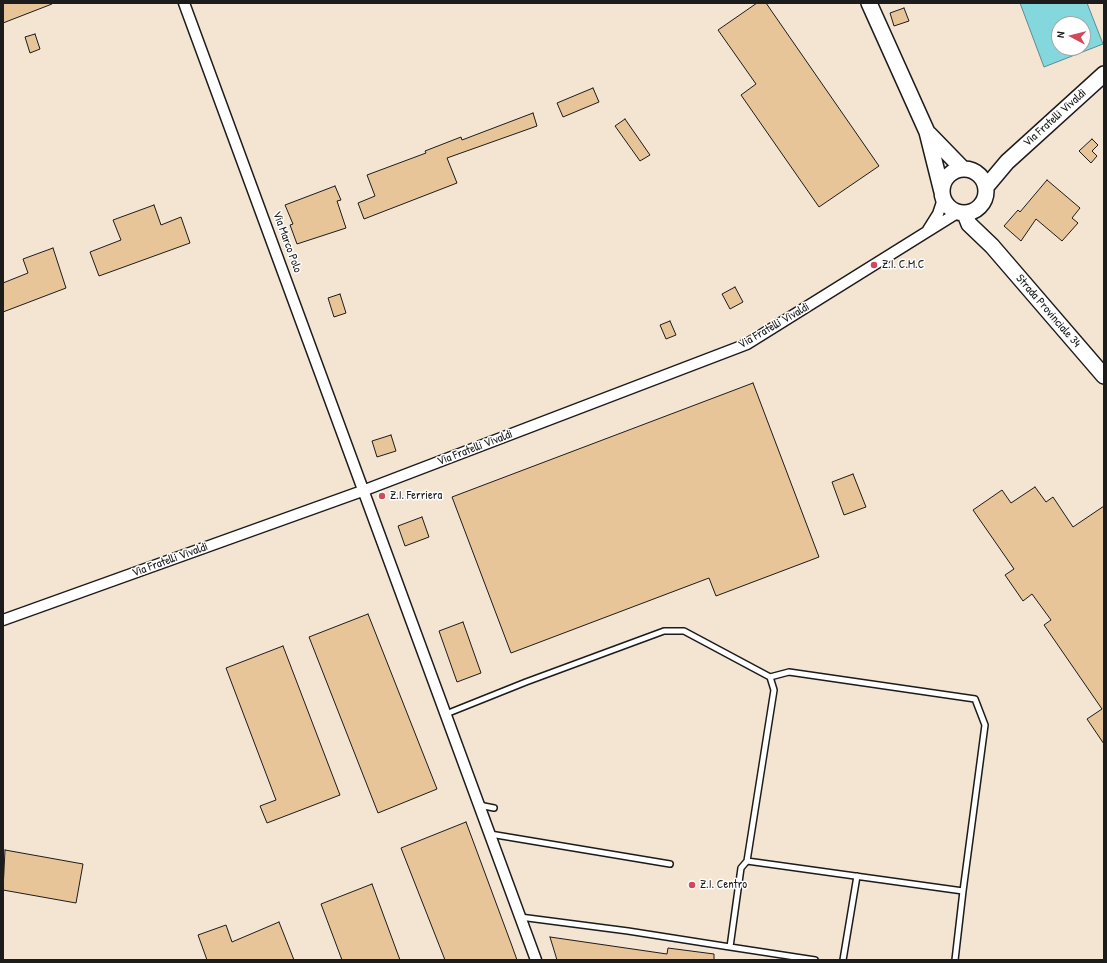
<!DOCTYPE html>
<html>
<head>
<meta charset="utf-8">
<style>
  body { margin:0 }
  #map { position:relative; width:1107px; height:963px; overflow:hidden; background:#faf3eb; font-family:"Patrick Hand",sans-serif }
  canvas { display:block }
  .frame { position:absolute; inset:0; border:4px solid #1c1c1c; pointer-events:none }
  .north { position:absolute; left:1051px; top:16px; width:40px; height:40px; box-sizing:border-box; background:#fff; border:1px solid #a4a4a4; border-radius:50%; rotate:277deg; font-size:11px; font-weight:700; line-height:16px; text-align:center; color:#1c1c1c }
  .north::after { content:''; display:block; margin:auto; width:14px; height:18px; background:#d1495b; clip-path:polygon(50% 0,100% 100%,50% 72%,0 100%) }
</style>
</head>
<body>
<div id="map">
<canvas width="1107" height="963"></canvas>
<div class="frame"></div>
<div class="north">N</div>
</div>
<script>
const ctx = document.querySelector('canvas').getContext('2d');
ctx.lineJoin = 'round';
function fillPath(path, color) { ctx.fillStyle = color; ctx.fill(path, 'evenodd'); }
const poly = rows => new Path2D(rows.map(r => 'M' + r).join(''));
function strokePath(path, color, width, dash) { ctx.strokeStyle = color; ctx.lineWidth = width; ctx.lineCap = dash ? 'butt' : 'round'; ctx.setLineDash(dash || []); ctx.stroke(path); }
function label(font, color, halo, rows, align = 'center') {
  ctx.font = font + ' "Patrick Hand",sans-serif'; ctx.lineWidth = 3; ctx.setLineDash([]); ctx.textBaseline = 'middle'; ctx.strokeStyle = halo; ctx.fillStyle = color; for (const [text, x, y, turn = 0] of rows) {
    ctx.save(); ctx.translate(x, y); ctx.rotate((+turn || 0) * Math.PI / 180); ctx.textAlign = isNaN(turn) ? turn : align; if (halo) ctx.strokeText(text, 0, 0); ctx.fillText(text, 0, 0); ctx.restore();
  }
}
const built = poly([
  [3,3,1104,3,1104,960,3,960],
  [1059,24,1083,24,1083,48,1059,48]
]);
const water = poly([
  [1020,3,1087,3,1103,44,1044,67,1020,3],
  [1059,24,1083,24,1083,48,1059,48,1059,24]
]);
const building = poly([
  [3,3,52,3,52,4,3,23,3,3],
  [757,3,766,3,879,166,819,207,741,95,756,84,718,30,757,3],
  [904,8,909,21,894,26,890,13,904,8],
  [35,34,40,49,30,53,25,37,35,34],
  [593,88,599,102,563,117,557,103,593,88],
  [533,113,537,126,447,158,457,183,364,219,358,203,375,196,367,175,426,153,425,151,461,137,462,140,533,113],
  [625,119,650,155,640,161,615,126,625,119],
  [1092,139,1098,145,1092,151,1097,156,1091,163,1079,151,1092,139],
  [1047,180,1080,208,1072,218,1078,223,1062,241,1036,219,1021,241,1004,226,1018,210,1020,212,1047,180],
  [335,186,341,200,337,201,346,228,297,244,290,225,293,224,285,205,335,186],
  [154,205,161,225,181,217,190,243,99,276,90,252,121,240,113,220,154,205],
  [53,248,66,288,3,312,3,283,28,273,23,259,53,248],
  [735,287,743,302,730,309,722,294,735,287],
  [340,294,346,313,334,317,328,298,340,294],
  [670,321,676,335,666,339,660,325,670,321],
  [753,383,819,557,716,596,709,578,511,653,452,497,753,383],
  [391,435,396,451,377,457,372,441,391,435],
  [853,474,866,507,844,515,832,482,853,474],
  [1035,487,1046,502,1053,497,1073,527,1104,506,1104,744,1087,719,1102,709,1044,625,1051,620,1032,594,1023,601,1005,575,1014,569,973,510,1002,490,1011,503,1035,487],
  [422,517,429,537,405,546,398,526,422,517],
  [368,614,437,789,378,813,309,637,368,614],
  [463,622,481,673,457,682,439,631,463,622],
  [283,646,340,795,267,823,260,806,276,800,226,668,283,646],
  [466,822,512,946,517,960,445,960,401,848,466,822],
  [5,850,83,864,76,903,3,890,5,850],
  [372,884,400,960,342,960,321,904,372,884],
  [279,922,294,960,207,960,198,935,226,925,232,942,279,922],
  [550,937,667,954,668,948,714,954,714,960,557,960,550,937]
]);
const lane = poly([
  [770,677,789,672,975,699,985,725,963,891],
  [446,714,526,682,664,631,684,631,770,677,774,690,747,861,963,891,955,960],
  [479,805,494,808],
  [490,834,670,864],
  [747,861,741,868,730,947,815,960],
  [520,917,628,931,730,947],
  [843,960,857,876]
]);
const street = poly([
  [184,3,536,960],
  [928,230,938,214,943,199],
  [3,620,365,490,747,344,957,213]
]);
const secondary = poly([
  [869,3,927,132,942,192],
  [929,134,963,169],
  '942 191a22 22 0 1 1 44 0a22 22 0 1 1-44 0Z',
  [986,187,1007,162,1104,74],
  [965,214,969,224,992,246,1104,376]
]);
const markers = [
  [874,265,4,"#d1495b"],
  [382,496,4,"#d1495b"],
  [692,885,4,"#d1495b"]
];
const streetNames = [
  ["Via Fratelli Vivaldi",1055,118,-42],
  ["Via Marco Polo",287,242,70],
  ["Strada Provinciale 34",1048,311,49],
  ["Via Fratelli Vivaldi",774,326,-30],
  ["Via Fratelli Vivaldi",475,448,-21],
  ["Via Fratelli Vivaldi",170,560,-20]
];
const poiNames = [
  ["Z.I. C.M.C",882,265],
  ["Z.I. Ferriera",390,496],
  ["Z.I. Centro",700,885]
];
fillPath(built, '#f4e5d2');
fillPath(water, '#85d7de');
strokePath(water, '#5b8c90', 1);
fillPath(building, '#e7c599');
strokePath(building, '#1c1c1c', 1);
strokePath(lane, '#1c1c1c', 8);
strokePath(street, '#1c1c1c', 13);
strokePath(secondary, '#1c1c1c', 18);
strokePath(lane, '#fff', 5);
strokePath(street, '#fff', 10);
strokePath(secondary, '#fff', 15);
for (const [x, y, r, color] of markers) { const dot = new Path2D(); dot.arc(x, y, r, 0, 2 * Math.PI); ctx.fillStyle = color; ctx.fill(dot); strokePath(dot, '#fff', 1.5); }
label('12px', '#1c1c1c', '#fff', streetNames);
label('12px', '#1c1c1c', '#fff', poiNames, 'left');
</script>
</body>
</html>
